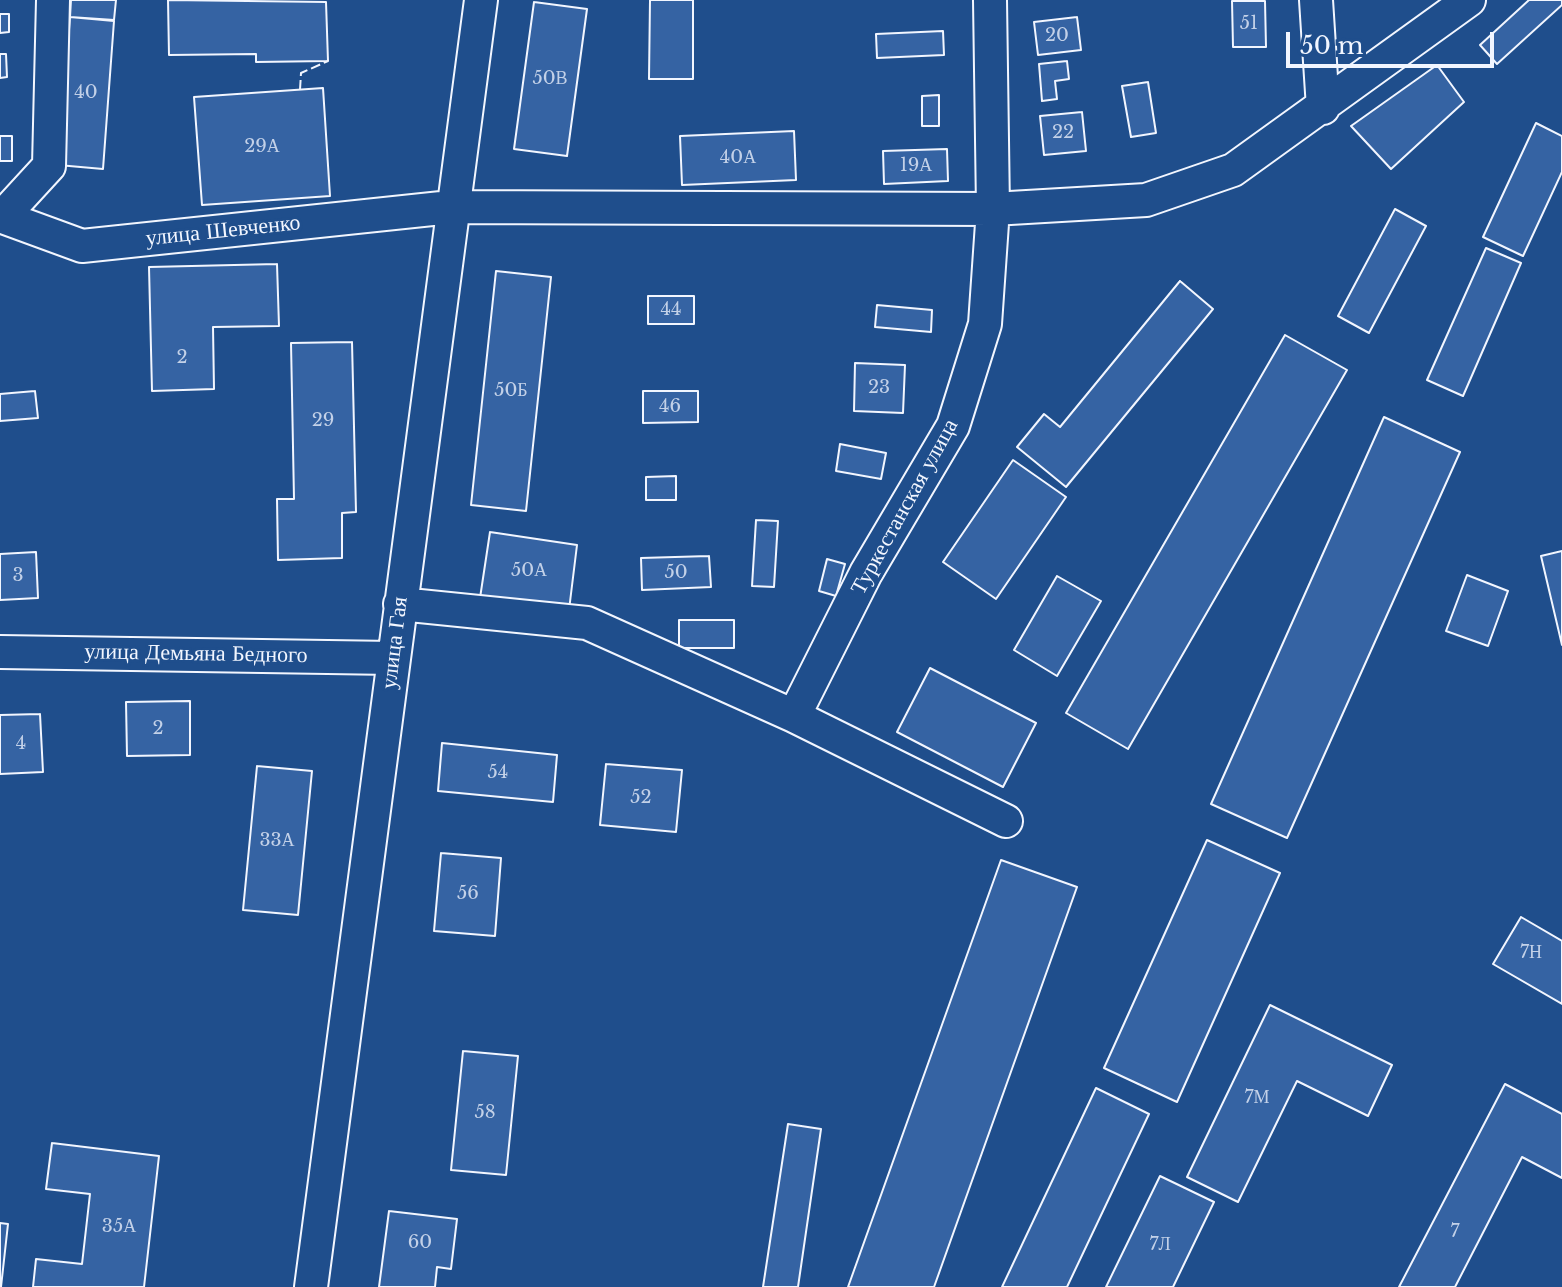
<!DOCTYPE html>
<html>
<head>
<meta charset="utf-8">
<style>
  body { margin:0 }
  #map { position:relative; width:1562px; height:1287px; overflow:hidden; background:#1f4e8c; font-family:"Libre Baskerville",serif }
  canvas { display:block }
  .scale { position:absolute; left:1286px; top:32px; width:208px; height:36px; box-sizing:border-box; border:4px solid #f2f6ff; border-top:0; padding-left:10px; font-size:24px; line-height:28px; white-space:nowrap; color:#f2f6ff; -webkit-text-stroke:6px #1f4e8c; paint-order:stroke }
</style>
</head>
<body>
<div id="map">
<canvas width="1562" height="1287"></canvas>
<div class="scale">50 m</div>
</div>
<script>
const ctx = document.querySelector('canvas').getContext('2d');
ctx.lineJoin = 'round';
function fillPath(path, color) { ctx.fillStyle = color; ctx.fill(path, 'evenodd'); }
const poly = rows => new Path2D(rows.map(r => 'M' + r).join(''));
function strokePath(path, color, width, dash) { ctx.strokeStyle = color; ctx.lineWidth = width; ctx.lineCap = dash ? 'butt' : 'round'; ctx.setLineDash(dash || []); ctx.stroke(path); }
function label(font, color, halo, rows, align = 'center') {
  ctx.font = font + ' "Libre Baskerville",serif'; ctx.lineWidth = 6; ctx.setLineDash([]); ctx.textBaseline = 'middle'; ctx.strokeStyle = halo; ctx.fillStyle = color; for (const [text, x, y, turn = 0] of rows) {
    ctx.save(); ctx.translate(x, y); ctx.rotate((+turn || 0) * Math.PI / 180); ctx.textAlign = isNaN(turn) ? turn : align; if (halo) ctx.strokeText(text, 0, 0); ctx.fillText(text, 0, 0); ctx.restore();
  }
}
const building = poly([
  [71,0,116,0,114,20,70,17,71,0],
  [168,0,326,2,328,61,256,62,256,54,169,55,168,0],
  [650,0,693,0,693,79,649,79,650,0],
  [1529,0,1562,0,1562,5,1497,64,1480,45,1529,0],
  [1232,1,1265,1,1266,47,1233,47,1232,1],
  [534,2,587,9,567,156,514,149,534,2],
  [0,14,9,14,9,32,0,33,0,14],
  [70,17,114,21,103,169,58,165,70,17],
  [1077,17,1081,50,1038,55,1034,22,1077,17],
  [943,31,944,55,877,58,876,34,943,31],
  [0,54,6,54,7,77,0,78,0,54],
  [1067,61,1069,79,1055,81,1057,99,1042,101,1039,64,1067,61],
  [1437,65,1464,102,1391,169,1351,126,1437,65],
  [1148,82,1156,133,1131,137,1122,86,1148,82],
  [323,88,330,196,202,205,194,97,323,88],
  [939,95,939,126,922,126,922,96,939,95],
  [1082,112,1086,151,1044,155,1040,116,1082,112],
  [1536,123,1562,136,1562,172,1523,256,1483,237,1536,123],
  [794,131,796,180,682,185,680,136,794,131],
  [0,136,12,136,12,161,0,161,0,136],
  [947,149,948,181,884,184,883,151,947,149],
  [1395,209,1426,226,1369,333,1338,316,1395,209],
  [1486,248,1521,263,1463,396,1427,380,1486,248],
  [277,264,279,326,213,327,214,389,152,391,149,267,277,264],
  [496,271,551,277,526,511,471,505,496,271],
  [1180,281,1213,309,1066,487,1017,447,1044,414,1060,427,1180,281],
  [648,296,694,296,694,324,648,324,648,296],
  [877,305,932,310,931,332,875,327,877,305],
  [1285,335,1347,370,1128,749,1066,713,1285,335],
  [352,342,356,512,342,513,342,558,278,560,277,499,294,499,291,343,352,342],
  [855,363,905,365,903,413,854,411,855,363],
  [35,391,38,418,0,421,0,394,35,391],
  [643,391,698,391,698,422,643,423,643,391],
  [1384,417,1460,452,1287,838,1211,804,1384,417],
  [840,444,886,453,881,479,836,471,840,444],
  [1013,460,1066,497,996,599,943,562,1013,460],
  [676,476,676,500,646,500,646,477,676,476],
  [756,520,778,521,774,587,752,586,756,520],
  [490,532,577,545,569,610,480,598,490,532],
  [1562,551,1562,645,1541,556,1562,551],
  [36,552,38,598,0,600,0,554,36,552],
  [709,556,711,587,642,590,641,558,709,556],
  [827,559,845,564,836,596,819,591,827,559],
  [1467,575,1508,591,1488,646,1446,631,1467,575],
  [1057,576,1101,601,1057,676,1014,650,1057,576],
  [679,620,734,620,734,648,679,648,679,620],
  [930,668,1036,723,1003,787,897,732,930,668],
  [190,701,190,755,127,756,126,702,190,701],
  [40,714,43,772,0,774,0,715,40,714],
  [442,743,557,755,553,802,438,791,442,743],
  [606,764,682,770,676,832,600,825,606,764],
  [257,766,312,771,298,915,243,910,257,766],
  [1207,840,1280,873,1177,1102,1104,1068,1207,840],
  [441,853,501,858,495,936,434,931,441,853],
  [1001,860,1077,887,934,1287,848,1287,1001,860],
  [1521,917,1562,941,1562,1004,1493,964,1521,917],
  [1270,1005,1392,1065,1368,1116,1297,1081,1238,1202,1187,1177,1270,1005],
  [463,1051,518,1056,506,1175,451,1170,463,1051],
  [1505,1084,1562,1114,1562,1178,1522,1157,1455,1287,1399,1287,1505,1084],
  [1096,1088,1149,1114,1067,1287,1002,1287,1096,1088],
  [788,1124,821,1129,798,1287,763,1287,788,1124],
  [52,1143,159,1156,144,1287,33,1287,36,1259,82,1264,90,1194,46,1189,52,1143],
  [1160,1176,1214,1202,1173,1287,1106,1287,1160,1176],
  [389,1211,457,1219,451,1269,437,1267,435,1287,379,1287,389,1211],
  [0,1223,8,1224,1,1287,0,1287,0,1223]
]);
const minor = poly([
  [1316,0,1323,108],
  [4,215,49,166,53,0],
  [0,216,82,246,451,207,993,209,1146,200,1233,170,1469,0],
  [400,604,587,623,794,716,1006,821],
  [0,652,393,658],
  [794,716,866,573,953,426,985,324,993,209,990,0],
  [311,1287,481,0]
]);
const fence = poly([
  [300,90,301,73,328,61]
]);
const numberNames = [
  ["51",1249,24],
  ["20",1057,36],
  ["50В",550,79],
  ["40",86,93],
  ["22",1063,133],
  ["29А",262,147],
  ["40А",738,158],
  ["19А",916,166],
  ["44",671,310],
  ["2",182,358],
  ["23",879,388],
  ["50Б",511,391],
  ["46",670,407],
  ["29",323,421],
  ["50А",529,571],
  ["50",676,573],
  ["3",18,576],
  ["2",158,729],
  ["4",21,744],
  ["54",498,773],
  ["52",641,798],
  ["33А",277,841],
  ["56",468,894],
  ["7Н",1531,953],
  ["7М",1257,1098],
  ["58",485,1113],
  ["35А",119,1227],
  ["7",1455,1232],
  ["60",420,1243],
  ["7Л",1160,1245]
];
const streetNames = [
  ["улица Шевченко",223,231,-6],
  ["Туркестанская улица",905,507,-61],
  ["улица Гая",395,643,-83],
  ["улица Демьяна Бедного",196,654,1]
];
fillPath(building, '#3563a3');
strokePath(building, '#f2f6ff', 2);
strokePath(minor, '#f2f6ff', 36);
strokePath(minor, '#1f4e8c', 32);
strokePath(fence, '#f2f6ff', 2, [10, 4]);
label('18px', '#c3d1e8', null, numberNames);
label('22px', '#f2f6ff', '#1f4e8c', streetNames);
</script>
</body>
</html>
